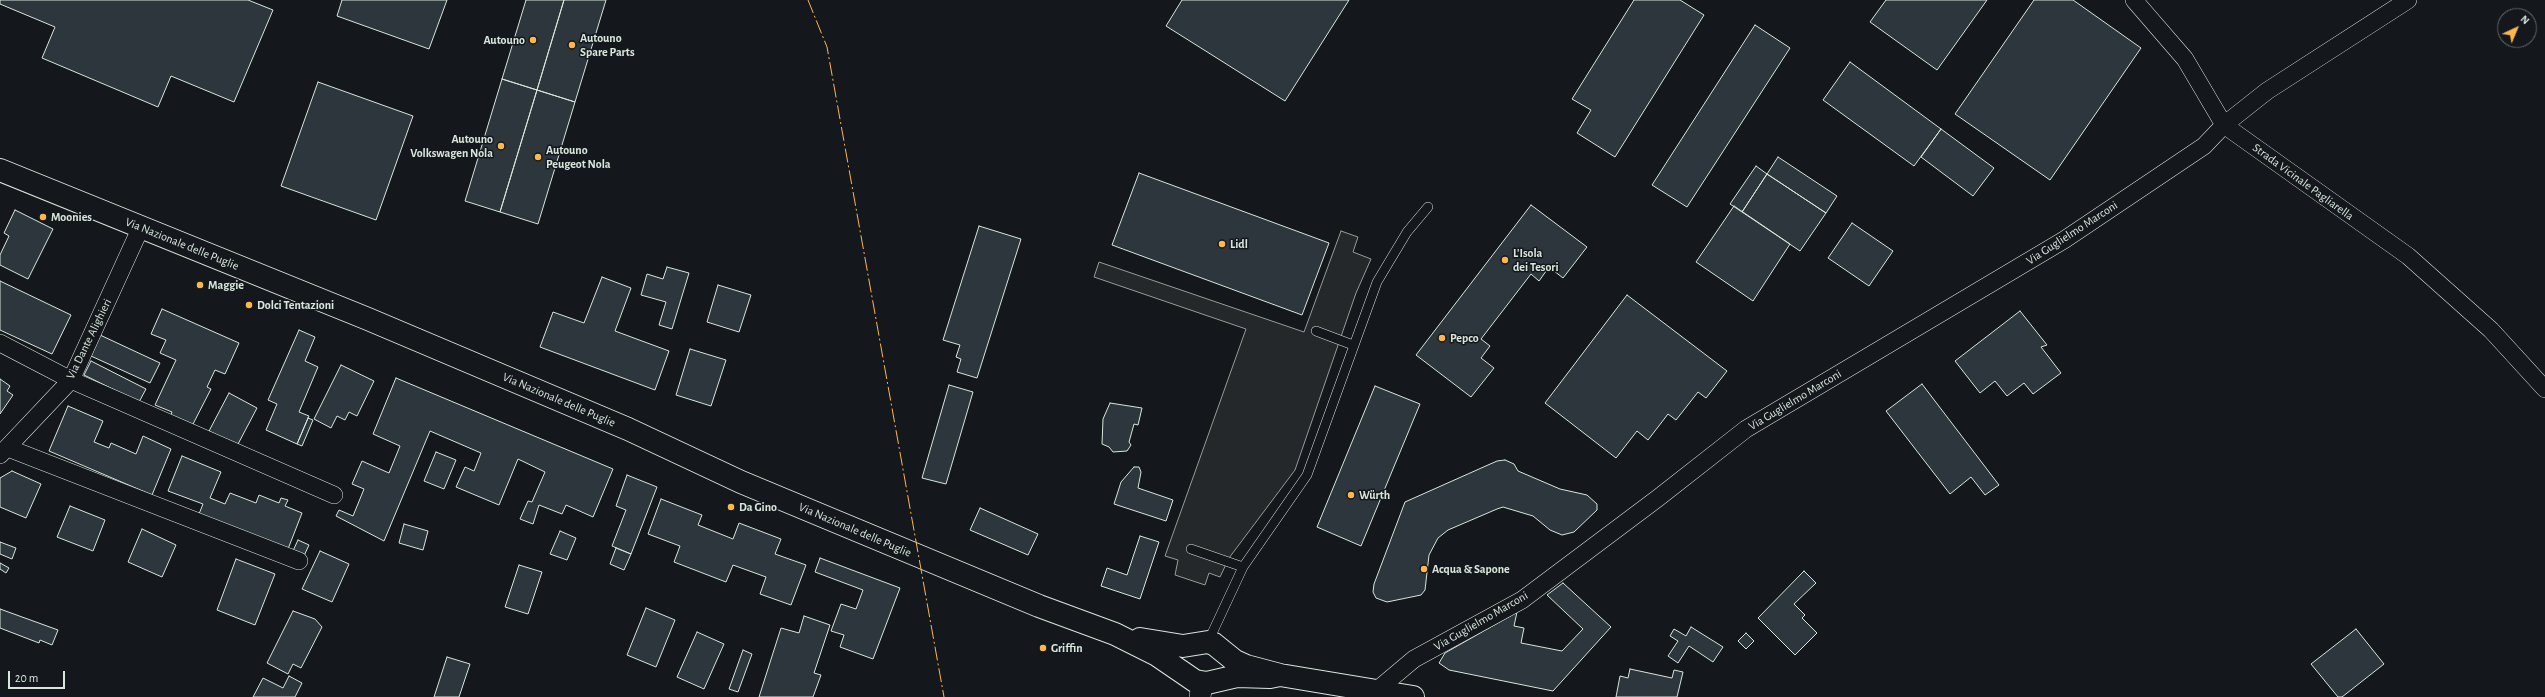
<!DOCTYPE html>
<html>
<head>
<meta charset="utf-8">
<style>
  body { margin:0 }
  #map { position:relative; width:2545px; height:697px; overflow:hidden; background:#14181c; font-family:"Alegreya Sans",sans-serif }
  canvas { display:block }
  .north { position:absolute; left:2497px; top:8px; width:40px; height:40px; box-sizing:border-box; background:#14181c; border:1px solid #626a69; border-radius:50%; rotate:44deg; font-size:11px; font-weight:700; line-height:16px; text-align:center; color:#d8e6dc }
  .north::after { content:''; display:block; margin:auto; width:14px; height:18px; background:#ffb74d; clip-path:polygon(50% 0,100% 100%,50% 72%,0 100%) }
  .scale { position:absolute; left:8px; top:671px; width:57px; height:18px; box-sizing:border-box; border:2px solid #d8e6dc; border-top:0; padding-left:5px; font-size:12px; line-height:14px; white-space:nowrap; color:#d8e6dc; -webkit-text-stroke:3px #14181c; paint-order:stroke }
</style>
</head>
<body>
<div id="map">
<canvas width="2545" height="697"></canvas>
<div class="north">N</div>
<div class="scale">20 m</div>
</div>
<script>
const ctx = document.querySelector('canvas').getContext('2d');
ctx.lineJoin = 'round';
function fillPath(path, color) { ctx.fillStyle = color; ctx.fill(path, 'evenodd'); }
const poly = rows => new Path2D(rows.map(r => 'M' + r).join(''));
function strokePath(path, color, width, dash) { ctx.strokeStyle = color; ctx.lineWidth = width; ctx.lineCap = dash ? 'butt' : 'round'; ctx.setLineDash(dash || []); ctx.stroke(path); }
function label(font, color, halo, rows, align = 'center') {
  ctx.font = font + ' "Alegreya Sans",sans-serif'; ctx.lineWidth = 3; ctx.setLineDash([]); ctx.textBaseline = 'middle'; ctx.strokeStyle = halo; ctx.fillStyle = color; for (const [text, x, y, turn = 0] of rows) {
    ctx.save(); ctx.translate(x, y); ctx.rotate((+turn || 0) * Math.PI / 180); ctx.textAlign = isNaN(turn) ? turn : align; if (halo) ctx.strokeText(text, 0, 0); ctx.fillText(text, 0, 0); ctx.restore();
  }
}
const parking = poly([
  [1341,231,1358,237,1353,252,1371,259,1356,293,1295,470,1229,558,1220,577,1209,573,1205,585,1175,575,1178,560,1165,556,1246,329,1094,277,1099,262,1304,332,1341,231]
]);
const building = poly([
  [0,0,248,0,273,10,234,102,171,76,158,107,42,58,55,27,0,4,0,0],
  [342,0,447,0,429,49,337,16,342,0],
  [526,0,564,0,537,90,502,79,526,0],
  [564,0,606,0,575,102,537,90,564,0],
  [1182,0,1349,0,1285,101,1166,26,1182,0],
  [1634,0,1680,0,1704,15,1615,157,1577,133,1591,110,1572,99,1634,0],
  [1886,0,1987,0,1937,70,1870,22,1886,0],
  [2034,0,2073,0,2141,48,2050,180,1955,114,2034,0],
  [1755,25,1790,48,1687,207,1652,185,1755,25],
  [1850,62,1941,129,1914,166,1823,100,1850,62],
  [502,79,537,90,500,212,465,201,502,79],
  [318,82,413,116,376,220,281,186,318,82],
  [537,90,575,102,538,224,500,212,537,90],
  [1941,129,1994,168,1973,196,1921,157,1941,129],
  [1778,157,1837,196,1826,213,1767,174,1778,157],
  [1756,166,1767,174,1742,212,1730,204,1756,166],
  [1139,173,1329,243,1302,315,1112,245,1139,173],
  [1767,174,1826,213,1800,251,1742,212,1767,174],
  [1531,205,1587,247,1563,278,1549,267,1539,281,1531,274,1481,339,1490,346,1481,358,1494,368,1471,397,1416,355,1531,205],
  [1734,206,1790,244,1753,301,1696,262,1734,206],
  [15,210,53,229,28,279,0,265,0,255,9,236,4,233,15,210],
  [1852,223,1893,251,1869,286,1828,258,1852,223],
  [979,226,1021,239,977,378,957,372,961,359,956,357,960,345,943,340,979,226],
  [667,267,689,273,672,329,659,325,666,302,641,295,647,274,663,279,667,267],
  [602,277,631,288,615,331,669,351,655,390,540,347,553,312,584,323,602,277],
  [0,281,71,315,52,354,0,330,0,281],
  [718,285,751,295,739,332,707,322,718,285],
  [1627,295,1727,371,1706,398,1698,392,1676,420,1668,414,1648,440,1637,431,1616,458,1545,403,1627,295],
  [162,309,239,343,225,374,215,370,207,387,211,389,192,426,170,417,172,412,155,405,176,360,160,353,166,340,151,334,162,309],
  [2020,311,2047,345,2041,347,2061,373,2033,394,2024,383,2007,396,1995,381,1980,393,1955,361,2020,311],
  [299,330,315,337,305,361,318,367,299,412,309,416,297,444,266,430,277,404,268,400,299,330],
  [100,335,160,363,150,383,91,356,100,335],
  [690,349,726,360,711,406,676,395,690,349],
  [91,361,146,389,139,402,84,375,91,361],
  [341,365,374,381,357,416,349,412,345,420,337,416,331,428,314,419,341,365],
  [396,378,613,469,593,517,566,505,562,514,539,505,533,524,520,519,528,501,532,502,545,472,518,459,499,505,456,487,465,467,474,471,481,453,430,431,384,541,336,516,339,510,353,516,364,489,352,484,362,461,389,473,400,446,373,434,396,378],
  [0,379,10,386,7,391,13,395,0,414,0,379],
  [1922,384,1999,485,1985,495,1971,477,1950,494,1886,411,1922,384],
  [949,385,973,392,946,484,922,478,949,385],
  [1375,386,1420,404,1361,546,1317,527,1375,386],
  [229,393,257,408,237,446,209,431,229,393],
  [1110,403,1142,408,1138,425,1134,424,1129,442,1131,445,1127,451,1113,452,1109,447,1102,444,1103,419,1110,403],
  [68,406,103,421,94,442,109,448,111,443,136,454,143,436,171,449,152,495,49,451,68,406],
  [308,418,313,420,302,446,297,444,308,418],
  [436,452,456,460,444,489,424,481,436,452],
  [182,456,221,472,210,498,225,504,230,493,256,503,259,495,279,503,281,498,288,500,285,506,302,513,288,549,199,514,203,504,168,491,182,456],
  [1505,460,1514,464,1518,471,1560,489,1587,495,1597,504,1597,510,1574,532,1562,535,1550,530,1533,516,1503,507,1497,509,1448,530,1438,538,1429,555,1425,590,1421,595,1387,602,1376,598,1373,592,1374,584,1405,502,1497,461,1505,460],
  [1134,467,1139,467,1141,472,1138,488,1173,500,1166,521,1114,504,1121,482,1134,467],
  [12,471,41,484,26,518,0,507,0,478,12,471],
  [627,475,657,487,631,554,612,546,626,510,616,506,627,475],
  [661,499,702,515,698,525,733,539,739,523,781,539,775,554,806,565,791,605,760,594,766,577,733,565,726,582,674,562,680,546,648,534,661,499],
  [70,506,105,520,93,551,57,537,70,506],
  [980,508,1038,534,1028,555,970,530,980,508],
  [404,524,428,531,423,550,399,543,404,524],
  [142,529,176,545,162,577,128,562,142,529],
  [560,531,576,538,567,560,550,554,560,531],
  [1140,536,1159,542,1140,599,1101,586,1107,568,1127,575,1140,536],
  [298,540,309,545,303,558,292,553,298,540],
  [0,542,16,548,12,559,0,554,0,542],
  [616,548,631,554,624,570,610,564,616,548],
  [320,551,349,564,332,602,302,589,320,551],
  [820,558,900,588,873,659,840,647,844,635,831,631,841,604,856,609,863,590,815,572,820,558],
  [236,559,275,574,255,625,217,610,236,559],
  [0,563,9,568,6,573,0,569,0,563],
  [519,565,542,572,528,614,505,607,519,565],
  [1804,571,1816,583,1794,604,1805,615,1802,618,1817,633,1795,655,1758,618,1804,571],
  [1563,583,1611,627,1553,691,1449,670,1439,663,1445,653,1517,612,1514,626,1524,628,1521,643,1562,651,1583,629,1547,595,1563,583],
  [646,608,675,620,656,667,627,655,646,608],
  [0,609,58,630,52,645,40,640,39,643,0,628,0,609],
  [293,611,315,619,322,627,301,668,293,664,288,674,267,663,293,611],
  [804,616,830,625,814,673,821,675,813,697,759,697,781,628,799,633,804,616],
  [1691,627,1723,647,1713,662,1689,646,1678,663,1668,656,1678,641,1670,636,1674,629,1686,636,1691,627],
  [2356,629,2384,664,2342,697,2338,697,2311,664,2356,629],
  [697,632,724,644,704,689,677,677,697,632],
  [1746,633,1754,641,1746,649,1738,641,1746,633],
  [743,650,752,654,738,692,729,689,743,650],
  [447,657,470,664,459,697,434,697,447,657],
  [1630,669,1672,678,1674,670,1683,672,1677,697,1616,697,1620,676,1628,678,1630,669],
  [289,676,302,683,295,697,253,697,263,678,283,688,289,676]
]);
const service = poly([
  [1316,331,1353,345],
  [1191,549,1243,567],
  [1208,642,1243,567,1307,475,1377,282,1407,232,1428,207]
]);
const minor = poly([
  [2134,0,2185,59,2224,125,2408,256,2491,330,2545,389],
  [0,343,71,380,334,495],
  [8,448,299,561],
  [0,455,71,380,141,227],
  [1376,691,1414,659,1522,600,1658,498,1746,429,2064,240,2204,146,2224,125,2267,91,2408,0]
]);
const tertiary = poly([
  [1200,697,1202,683]
]);
const primary = poly([
  [0,170,368,319,628,429,741,482,1039,606,1115,634,1157,655,1195,681,1207,683,1237,676,1270,677,1280,675],
  [1140,639,1183,646,1208,642,1214,644,1235,661,1246,666,1280,675,1413,697]
]);
const power = poly([
  [808,0,827,47,944,697]
]);
const markers = [
  [533,40,4,"#ffb74d"],
  [572,45,4,"#ffb74d"],
  [501,146,4,"#ffb74d"],
  [538,157,4,"#ffb74d"],
  [43,217,4,"#ffb74d"],
  [1222,244,4,"#ffb74d"],
  [1505,260,4,"#ffb74d"],
  [200,285,4,"#ffb74d"],
  [249,305,4,"#ffb74d"],
  [1442,338,4,"#ffb74d"],
  [1351,495,4,"#ffb74d"],
  [731,507,4,"#ffb74d"],
  [1424,569,4,"#ffb74d"],
  [1043,648,4,"#ffb74d"]
];
const poiNames = [
  ["Autouno",580,38],
  ["Spare Parts",580,52],
  ["Autouno",525,40,"right"],
  ["Autouno",493,139,"right"],
  ["Volkswagen Nola",493,153,"right"],
  ["Autouno",546,150],
  ["Peugeot Nola",546,164],
  ["Moonies",51,217],
  ["Lidl",1230,244],
  ["L'Isola",1513,253],
  ["dei Tesori",1513,267],
  ["Maggie",208,285],
  ["Dolci Tentazioni",257,305],
  ["Pepco",1450,338],
  ["Würth",1359,495],
  ["Da Gino",739,507],
  ["Acqua & Sapone",1432,569],
  ["Griffin",1051,648]
];
const streetNames = [
  ["Strada Vicinale Pagliarella",2303,182,36],
  ["Via Guglielmo Marconi",2072,233,-33],
  ["Via Nazionale delle Puglie",182,244,22],
  ["Via Dante Alighieri",89,339,-64],
  ["Via Nazionale delle Puglie",559,400,23],
  ["Via Guglielmo Marconi",1795,400,-31],
  ["Via Nazionale delle Puglie",855,530,23],
  ["Via Guglielmo Marconi",1481,621,-30]
];
fillPath(parking, '#24282b');
strokePath(parking, '#939e99', 1);
fillPath(building, '#2c363c');
strokePath(building, '#d8e6dc', 1);
strokePath(service, '#d8e6dc', 10);
strokePath(minor, '#d8e6dc', 18);
strokePath(tertiary, '#d8e6dc', 22);
strokePath(primary, '#d8e6dc', 24);
strokePath(service, '#14181c', 9);
strokePath(minor, '#14181c', 17);
strokePath(tertiary, '#14181c', 21);
strokePath(primary, '#14181c', 22);
strokePath(power, '#ffb74d', 1, [14, 3, 2, 3]);
for (const [x, y, r, color] of markers) { const dot = new Path2D(); dot.arc(x, y, r, 0, 2 * Math.PI); ctx.fillStyle = color; ctx.fill(dot); strokePath(dot, '#14181c', 1.5); }
label('bold 12px', '#d8e6dc', '#14181c', poiNames, 'left');
label('12px', '#d8e6dc', '#14181c', streetNames);
</script>
</body>
</html>
